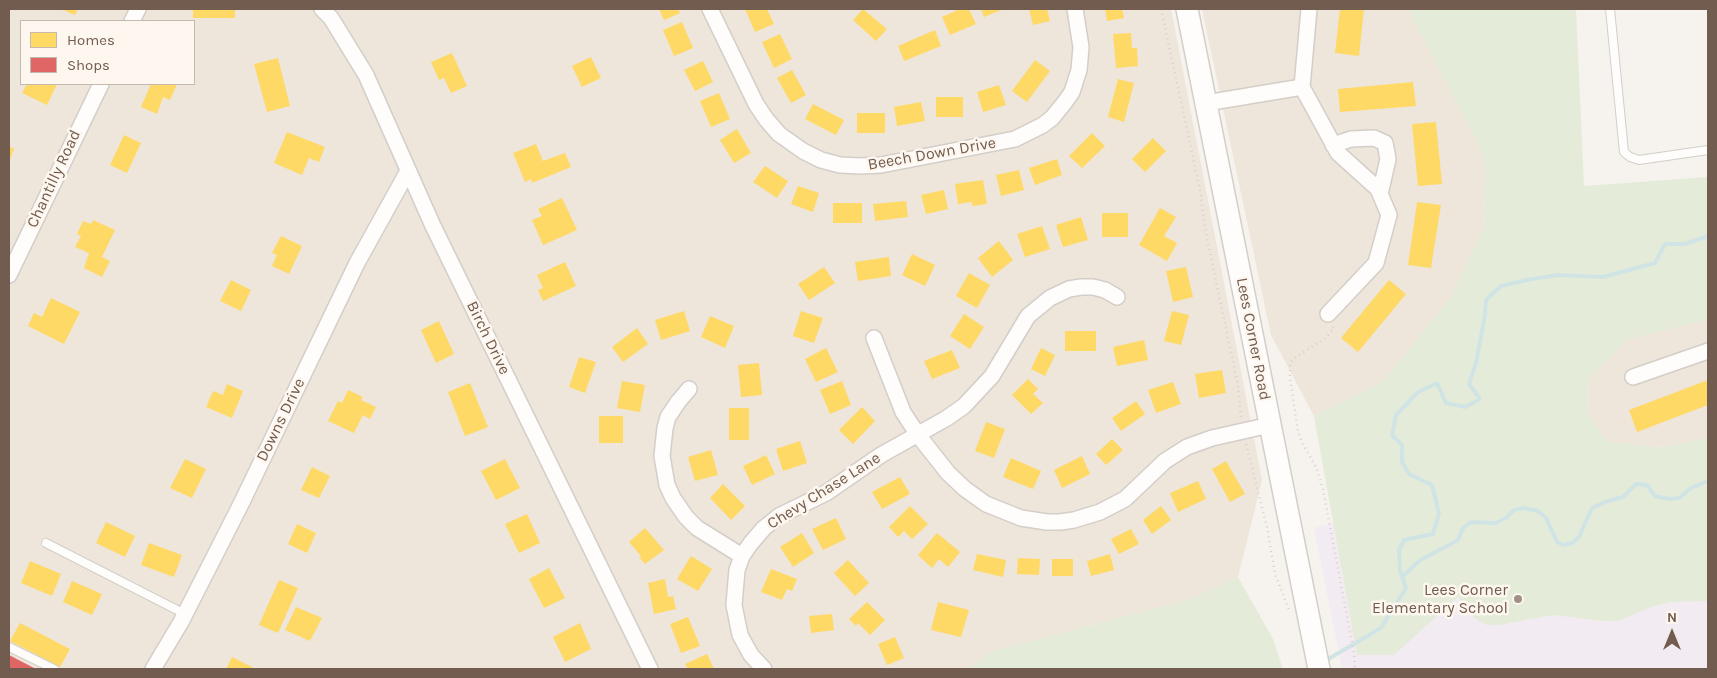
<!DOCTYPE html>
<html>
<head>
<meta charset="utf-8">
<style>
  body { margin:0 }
  #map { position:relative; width:1717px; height:678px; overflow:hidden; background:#f6f2ed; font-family:Karla,sans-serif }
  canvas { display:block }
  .frame { position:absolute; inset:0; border:10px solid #725b4f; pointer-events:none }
  .legend { position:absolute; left:20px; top:20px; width:175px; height:65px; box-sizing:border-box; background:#fdf7ef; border:1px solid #c5b9af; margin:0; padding:6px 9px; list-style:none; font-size:15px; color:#725b4f }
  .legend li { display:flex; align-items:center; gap:10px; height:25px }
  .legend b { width:25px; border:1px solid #c5b9af }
  .north { position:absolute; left:1647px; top:608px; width:50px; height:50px; -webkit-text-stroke:4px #fdf7ef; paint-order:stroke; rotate:0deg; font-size:14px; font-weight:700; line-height:20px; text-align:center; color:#725b4f }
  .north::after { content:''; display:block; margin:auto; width:18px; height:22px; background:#725b4f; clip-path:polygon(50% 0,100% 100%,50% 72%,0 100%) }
</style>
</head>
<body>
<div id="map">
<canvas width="1717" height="678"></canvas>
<div class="frame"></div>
<ul class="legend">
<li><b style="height:14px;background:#ffd966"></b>Homes</li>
<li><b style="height:14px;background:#e06666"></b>Shops</li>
</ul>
<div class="north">N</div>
</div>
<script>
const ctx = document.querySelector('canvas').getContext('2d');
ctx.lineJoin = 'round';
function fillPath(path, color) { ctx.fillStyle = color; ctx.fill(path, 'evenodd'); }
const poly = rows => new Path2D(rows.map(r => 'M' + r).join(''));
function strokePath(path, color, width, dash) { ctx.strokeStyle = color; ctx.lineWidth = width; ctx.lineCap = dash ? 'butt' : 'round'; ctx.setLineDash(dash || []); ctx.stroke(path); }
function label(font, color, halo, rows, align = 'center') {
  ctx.font = font + ' Karla,sans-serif'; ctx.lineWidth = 5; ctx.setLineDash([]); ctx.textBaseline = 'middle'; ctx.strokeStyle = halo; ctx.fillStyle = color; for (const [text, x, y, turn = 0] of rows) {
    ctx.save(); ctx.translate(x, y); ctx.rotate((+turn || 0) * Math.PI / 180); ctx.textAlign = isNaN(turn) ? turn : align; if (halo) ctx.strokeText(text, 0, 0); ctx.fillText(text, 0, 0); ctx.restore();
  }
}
const residential = poly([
  [9,9,1171,9,1262,480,1238,577,1188,600,993,651,968,669,9,669],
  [21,21,194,21,194,84,21,84],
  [1202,9,1408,9,1482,151,1486,173,1483,230,1451,297,1383,382,1314,416,1271,335],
  [1708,319,1708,438,1660,448,1606,441,1588,412,1589,377,1628,339]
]);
const education = poly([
  [1590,461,1708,512,1708,669,1342,669,1314,528]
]);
const green = poly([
  [1408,9,1576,9,1584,186,1708,177,1708,319,1628,339,1589,377,1588,412,1606,441,1660,448,1708,438,1708,601,1670,602,1651,607,1618,621,1601,621,1553,615,1499,625,1487,625,1474,618,1458,597,1394,655,1357,655,1314,416,1383,382,1451,297,1483,230,1486,173,1482,152],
  [1238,577,1273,639,1283,669,968,669,993,651,1188,600]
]);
const homes = poly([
  [61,9,78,9,75,15],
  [193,9,235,9,235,18,193,18],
  [659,9,678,9,680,13,664,20],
  [745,9,767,9,774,24,755,32],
  [863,9,887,29,876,41,853,20],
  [960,9,969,9,976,24,950,35,942,17],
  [981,9,1004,9,984,17],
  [1029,9,1047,9,1050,21,1033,25],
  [1105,9,1122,9,1124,18,1107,21],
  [1340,9,1364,9,1359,56,1335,53],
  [682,22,693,48,674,56,663,30],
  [935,30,941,46,904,61,898,46],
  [1131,33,1132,48,1137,48,1138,66,1116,68,1113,34],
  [780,34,792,59,774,68,762,42],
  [452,53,467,86,451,93,444,78,439,80,431,62],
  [591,57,601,78,582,87,572,66],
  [278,58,290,106,267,112,254,64],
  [1035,60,1050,71,1027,102,1012,91],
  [703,61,713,82,695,91,684,70],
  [792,70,806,95,791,103,777,78],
  [1118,79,1134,83,1124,122,1108,117],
  [1413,82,1416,106,1340,112,1338,89],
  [27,84,57,84,47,105,22,93],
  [151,84,177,84,170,100,163,97,157,114,141,107],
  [999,85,1006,105,983,112,977,92],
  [719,93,730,119,711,127,700,101],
  [936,97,963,97,963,117,936,117],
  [921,102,925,121,897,126,894,107],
  [813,104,844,120,836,135,805,119],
  [857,113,885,113,885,133,857,133],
  [1436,122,1442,184,1418,186,1412,124],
  [737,129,751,153,734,163,720,140],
  [287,132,325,147,319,162,309,158,302,175,274,163],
  [1092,133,1105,146,1082,168,1069,156],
  [124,135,141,143,127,173,110,165],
  [1153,138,1166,151,1145,172,1132,159],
  [536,144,543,161,565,153,571,167,532,183,531,179,525,182,513,153],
  [9,146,14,149,9,162],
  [1057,159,1062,175,1035,185,1029,168],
  [765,166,788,181,777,198,753,182],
  [1019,170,1024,190,1001,196,996,175],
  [983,180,987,204,972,206,972,202,958,204,955,184],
  [798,186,819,193,813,212,791,204],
  [944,190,948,209,926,214,921,195],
  [562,198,577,230,543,245,532,220,542,216,538,209],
  [906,201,908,217,875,221,873,204],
  [1417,202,1441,205,1431,268,1408,265],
  [833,203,862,203,862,223,833,223],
  [1160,208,1176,217,1164,236,1177,243,1167,261,1139,245],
  [1102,213,1128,213,1128,237,1102,237],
  [1081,217,1088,240,1063,247,1056,225],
  [93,220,115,230,102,257,110,261,102,277,84,268,89,253,75,247,81,236,77,234,83,221,91,224],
  [1042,226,1050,249,1025,257,1017,234],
  [281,236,302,246,289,274,272,266,277,255,272,253],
  [999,241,1013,260,992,277,978,258],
  [912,254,935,265,925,286,902,275],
  [889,257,891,276,858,281,855,262],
  [565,262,576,286,543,301,538,290,543,288,537,275],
  [824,267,835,283,809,300,798,284],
  [1186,267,1193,297,1173,302,1166,271],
  [969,273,990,285,977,308,956,296],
  [231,280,251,290,241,311,220,301],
  [1389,280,1406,294,1358,352,1341,338],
  [51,298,80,312,64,344,28,326,34,313,42,317],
  [684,311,690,331,661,340,655,320],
  [801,311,823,318,814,343,793,336],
  [1172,311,1189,315,1181,345,1164,341],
  [964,314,984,327,970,349,950,336],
  [710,316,734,326,725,348,701,337],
  [439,321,454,354,436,363,421,330],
  [637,328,648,344,623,362,612,347],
  [1065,331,1096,331,1096,351,1065,351],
  [1144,340,1148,360,1117,366,1113,347],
  [826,348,838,372,816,382,805,359],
  [1041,348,1055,355,1045,376,1031,369],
  [952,350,960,368,932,379,924,361],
  [579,357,596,362,585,393,569,387],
  [759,363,762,395,741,397,738,365],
  [1222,370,1226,393,1199,398,1195,374],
  [1028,379,1038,389,1033,394,1043,403,1031,414,1012,395],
  [1708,380,1708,405,1637,432,1629,410],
  [622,381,645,385,640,412,617,408],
  [842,381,851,405,830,414,820,390],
  [1173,382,1181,404,1156,413,1148,390],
  [470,383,488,427,465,436,448,392],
  [227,384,243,391,232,418,206,407,213,391,223,395],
  [348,390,363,397,361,400,376,407,370,419,363,415,354,433,328,421,338,401,342,403],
  [1136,401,1145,414,1121,431,1112,418],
  [862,407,875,421,853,444,839,430],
  [729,408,749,408,749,440,729,440],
  [599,416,623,416,623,443,599,443],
  [986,422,1005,429,994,458,975,451],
  [1112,439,1123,450,1106,465,1096,454],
  [800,441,807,463,783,471,776,449],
  [711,450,718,475,695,481,688,457],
  [766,455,775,474,752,485,743,466],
  [1082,456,1090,474,1062,488,1054,470],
  [1011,458,1041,471,1033,489,1003,477],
  [185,459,206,469,192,498,170,488],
  [505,459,520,488,496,500,481,471],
  [1226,461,1245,494,1230,502,1212,469],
  [312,467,330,476,319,498,301,490],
  [900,477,910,494,882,509,872,492],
  [1198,481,1206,499,1178,512,1170,493],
  [723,484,745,506,731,520,710,498],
  [910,506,928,524,912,539,904,531,898,537,889,527],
  [1161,506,1171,520,1152,534,1143,520],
  [527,514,540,543,519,553,505,524],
  [836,518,846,539,823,550,812,529],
  [106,522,135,536,125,557,96,543],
  [297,524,316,533,307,553,288,544],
  [645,528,664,550,645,564,639,557,641,556,629,542],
  [1131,529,1139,544,1119,554,1111,539],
  [802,533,814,553,793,567,780,547],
  [937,533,960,552,948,567,939,559,932,568,918,555],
  [149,543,182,555,174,577,141,565],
  [977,554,1006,560,1003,577,973,570],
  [1110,554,1114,570,1091,576,1087,561],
  [691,556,712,569,698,591,677,579],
  [1018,558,1040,559,1039,575,1017,574],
  [1052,559,1073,559,1073,576,1052,576],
  [848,560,869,583,855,596,834,573],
  [30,561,61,574,52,596,21,583],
  [549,568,565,598,544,608,529,579],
  [771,569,797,579,792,591,787,589,782,600,761,592],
  [665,579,668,597,673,596,676,609,654,614,648,583],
  [279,580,298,588,278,633,259,625],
  [72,581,102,594,92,615,63,602],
  [867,602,885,620,870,635,858,623,856,626,849,619],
  [938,602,969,610,961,637,931,630],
  [296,607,322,618,310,641,285,630],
  [832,614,834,630,811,633,809,616],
  [688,617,700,646,681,653,670,624],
  [20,623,70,649,60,667,10,641],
  [580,623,591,649,565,662,553,637],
  [895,637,904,658,887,665,878,644],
  [707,654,714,669,688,669,685,664],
  [232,657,256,669,226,669]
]);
const shops = poly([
  [9,655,36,669,9,669]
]);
const stream = poly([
  [1402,577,1419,561,1458,540,1463,528,1471,522,1496,523,1506,518,1514,510,1524,508,1538,511,1546,518,1557,542,1564,545,1572,543,1579,537,1592,508,1605,502,1623,497,1636,484,1647,485,1655,496,1669,499,1679,498,1691,488,1708,481],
  [1325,661,1381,628,1406,588,1400,570,1399,550,1404,540,1433,534,1439,513,1432,485,1409,474,1402,462,1402,445,1392,435,1396,415,1418,392,1437,383,1446,403,1465,407,1480,399,1469,384,1476,363,1485,315,1486,300,1501,286,1527,280,1558,275,1603,277,1655,263,1665,244,1685,244,1708,236]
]);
const path = poly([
  [1161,9,1200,190,1205,229,1238,386,1241,419],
  [1333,327,1334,329,1324,339,1293,359,1290,364,1290,378,1298,432,1302,442,1316,467,1323,489,1354,653,1355,669],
  [1246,444,1267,527,1275,574,1289,610]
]);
const lane = poly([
  [1610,9,1624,152,1630,157,1639,160,1708,150],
  [46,543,185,614],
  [9,647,54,669]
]);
const street = poly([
  [322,9,331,18,366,75,433,226,650,669],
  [710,9,756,104,766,119,779,134,803,151,821,160,840,165,861,166,881,165,1015,139,1043,125,1052,118,1065,102,1072,92,1079,70,1081,47,1075,9],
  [1309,9,1302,87,1338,153,1378,189,1389,215,1376,263,1328,314],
  [132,21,138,9],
  [1206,103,1302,87],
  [1333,145,1351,139,1374,138,1385,143,1388,159,1380,194],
  [9,275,101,84],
  [874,338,903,412,918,435,948,473,965,489,986,504,1021,518,1047,522,1060,522,1074,520,1100,512,1125,499,1165,461,1187,447,1212,438,1270,425],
  [1633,377,1708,351],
  [689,389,678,402,668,417,665,428,662,456,667,485,673,498,686,517,697,528,742,556],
  [153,669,181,622,241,504,357,263,408,171],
  [764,669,751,655,740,635,734,605,737,570,742,556,751,543,764,528,779,516,826,493,881,455,947,418,964,406,992,376,1028,316,1050,298,1069,289,1081,287,1093,287,1105,290,1117,297]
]);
const secondary = poly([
  [1187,9,1319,669]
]);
const markers = [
  [1518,599,5,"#a09086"]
];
const streetNames = [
  ["Beech Down Drive",932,154,-10],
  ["Chantilly Road",54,179,-65],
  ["Birch Drive",488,338,64],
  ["Lees Corner Road",1253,339,79],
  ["Downs Drive",281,420,-64],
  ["Chevy Chase Lane",824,491,-32]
];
const poiNames = [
  ["Lees Corner",1508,590],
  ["Elementary School",1508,608]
];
fillPath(residential, '#eee5db');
fillPath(education, '#f3ebf2');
fillPath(green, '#e4ecd9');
fillPath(homes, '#ffd966');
fillPath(shops, '#e06666');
strokePath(stream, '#d0e4e5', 4);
strokePath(lane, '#d3cec8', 10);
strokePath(street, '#d3cec8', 18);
strokePath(secondary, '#d4cec8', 24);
strokePath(path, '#d7d1cd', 2.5, [1, 4]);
strokePath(lane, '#fefdfc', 8);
strokePath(street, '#fefdfc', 15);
strokePath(secondary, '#fefdfc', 21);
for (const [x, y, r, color] of markers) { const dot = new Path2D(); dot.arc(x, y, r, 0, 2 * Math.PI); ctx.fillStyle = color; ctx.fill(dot); strokePath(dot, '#fdf7ef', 2); }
label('16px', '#725b4f', '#fdf7ef', streetNames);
label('16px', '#725b4f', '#fdf7ef', poiNames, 'right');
</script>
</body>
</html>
